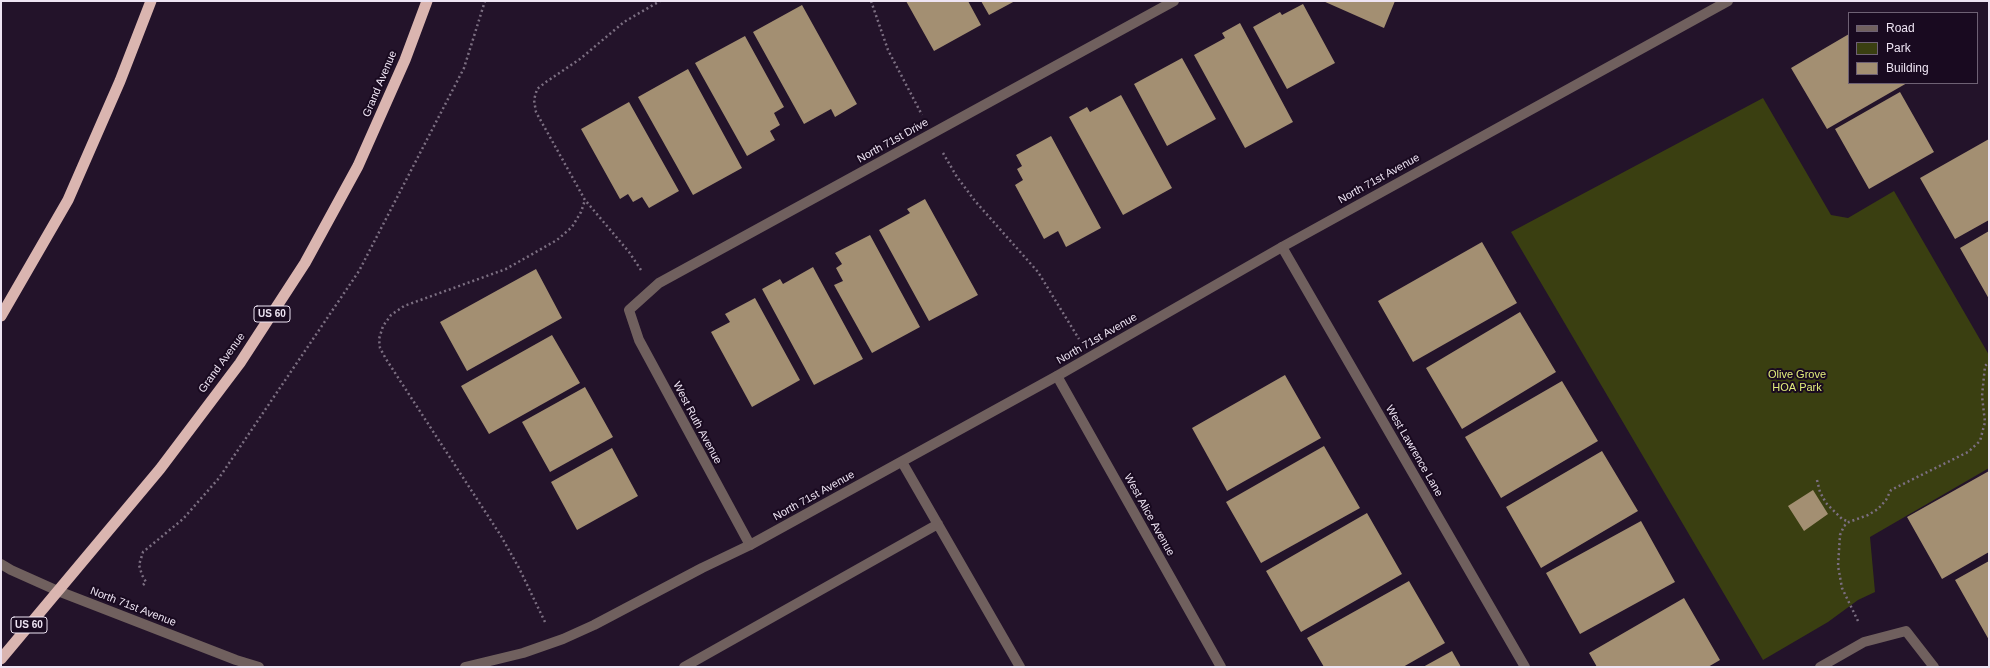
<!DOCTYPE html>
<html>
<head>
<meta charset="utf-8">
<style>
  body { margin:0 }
  #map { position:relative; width:1990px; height:668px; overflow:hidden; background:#23132a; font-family:Arial,sans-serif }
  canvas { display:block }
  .frame { position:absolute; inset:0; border:2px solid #eee4f3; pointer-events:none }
  .legend { position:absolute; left:1848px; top:12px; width:130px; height:72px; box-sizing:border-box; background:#190a20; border:1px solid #6e6174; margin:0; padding:5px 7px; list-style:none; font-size:12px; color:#eee4f3 }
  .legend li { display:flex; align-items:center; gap:8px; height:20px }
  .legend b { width:20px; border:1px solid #6e6174 }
</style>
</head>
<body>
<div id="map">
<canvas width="1990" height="668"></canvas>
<div class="frame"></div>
<ul class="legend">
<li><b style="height:5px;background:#70605e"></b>Road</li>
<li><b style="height:11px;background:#3a3f11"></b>Park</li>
<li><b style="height:11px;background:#a38f72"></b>Building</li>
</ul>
</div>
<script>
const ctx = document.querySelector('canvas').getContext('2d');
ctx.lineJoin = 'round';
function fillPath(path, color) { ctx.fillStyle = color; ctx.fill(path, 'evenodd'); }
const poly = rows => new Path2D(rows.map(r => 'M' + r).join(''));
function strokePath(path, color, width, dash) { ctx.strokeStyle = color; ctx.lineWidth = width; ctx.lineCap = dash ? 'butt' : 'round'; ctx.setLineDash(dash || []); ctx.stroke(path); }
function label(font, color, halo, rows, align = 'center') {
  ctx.font = font + ' Arial,sans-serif'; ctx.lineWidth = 4; ctx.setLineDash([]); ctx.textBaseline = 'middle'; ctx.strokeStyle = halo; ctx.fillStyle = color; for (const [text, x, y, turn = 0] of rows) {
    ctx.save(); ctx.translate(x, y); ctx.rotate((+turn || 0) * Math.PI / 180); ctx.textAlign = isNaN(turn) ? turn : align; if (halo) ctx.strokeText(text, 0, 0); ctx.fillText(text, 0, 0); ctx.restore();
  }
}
const green = poly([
  [1763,98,1831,215,1848,218,1894,191,1989,355,1989,468,1870,537,1875,592,1858,600,1828,622,1763,660,1511,232]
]);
const building = poly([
  [906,1,968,1,981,25,934,51],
  [981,1,1015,1,989,15],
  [1323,1,1395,1,1384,28],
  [1303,4,1335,63,1287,89,1253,27,1280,12,1282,15],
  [802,5,857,104,835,117,831,109,804,124,753,32],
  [1240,23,1293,122,1245,148,1194,55,1225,38,1222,33],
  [1849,34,1849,83,1907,83,1827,129,1791,68],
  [745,36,784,107,774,113,780,125,770,131,775,140,747,156,695,63],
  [1182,58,1216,119,1167,146,1134,84],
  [688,69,742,168,693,195,638,97],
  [1900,92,1934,152,1869,189,1835,129],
  [1121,95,1172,188,1123,215,1069,117,1087,107,1090,112],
  [629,102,679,191,649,208,642,197,633,202,628,194,620,199,581,129],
  [1051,136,1101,228,1066,247,1058,231,1044,239,1015,185,1023,180,1017,169,1022,166,1016,155],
  [1989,139,1989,220,1955,239,1920,178],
  [925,199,978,295,929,321,879,230,910,213,907,209],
  [1989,231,1989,299,1960,248],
  [870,235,920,327,872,353,834,285,843,281,836,268,842,264,835,253],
  [1482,242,1517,303,1413,362,1378,301],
  [813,267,863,359,814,385,762,289,780,279,783,284],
  [536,269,562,318,467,371,440,322],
  [755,298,800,380,752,407,711,332,730,322,725,314],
  [1520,312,1556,372,1462,429,1426,368],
  [552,335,580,383,489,434,461,386],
  [1285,375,1321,438,1227,491,1192,428],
  [1562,381,1598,441,1501,498,1465,437],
  [585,387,613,437,550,472,522,422],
  [1324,446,1360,508,1261,563,1226,502],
  [612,448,638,496,577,530,551,482],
  [1602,451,1638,511,1541,568,1506,507],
  [1989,471,1989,552,1942,579,1907,517],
  [1813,490,1828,514,1804,531,1788,506],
  [1367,513,1402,574,1301,632,1266,571],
  [1641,521,1675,582,1580,634,1546,573],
  [1989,561,1989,640,1955,580],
  [1409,581,1445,643,1403,667,1324,667,1307,638],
  [1684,598,1720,660,1708,667,1597,667,1589,653],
  [1452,651,1461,667,1423,667]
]);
const path = poly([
  [871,1,888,50,922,115],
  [943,153,957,177,975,201,1038,272,1079,339],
  [641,270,629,252,585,200,536,112,534,100,537,89,546,82,580,59,624,22,660,1],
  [1817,480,1820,492,1826,503,1842,519,1849,522],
  [143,585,146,582,142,575,139,565,143,552,183,519,219,478,359,271,464,68,485,1],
  [1858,621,1842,588,1838,566,1840,535,1844,526,1849,522,1868,515,1878,509,1886,500,1891,490,1968,452,1980,441,1985,422,1982,396,1985,366,1989,362],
  [545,622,519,568,501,536,386,359,380,348,379,339,383,326,391,315,404,306,506,269,557,240,572,227,581,212,585,200]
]);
const service = poly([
  [902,462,1020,667],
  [684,667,938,524]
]);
const minor = poly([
  [1282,247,1525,667],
  [1057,376,1221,667],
  [750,545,639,340,629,310,659,283,1174,1],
  [1820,667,1864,642,1906,631,1934,667]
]);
const tertiary = poly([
  [1,564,11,570,58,591,236,660,259,667],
  [465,667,523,653,563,639,594,625,702,568,750,545,1057,376,1282,247,1728,1]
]);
const trunk = poly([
  [1,316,68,200,120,81,151,1],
  [1,659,160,469,240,363,305,263,358,166,405,60,427,1]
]);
const shields = [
  [272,314,36],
  [29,625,36]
];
const shieldNames = [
  ["US 60",272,314],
  ["US 60",29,625]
];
const streetNames = [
  ["Grand Avenue",380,84,-67],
  ["North 71st Drive",893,141,-29],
  ["North 71st Avenue",1379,179,-29],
  ["North 71st Avenue",1097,339,-30],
  ["Grand Avenue",222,363,-54],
  ["West Ruth Avenue",697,423,62],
  ["West Lawrence Lane",1414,451,60],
  ["North 71st Avenue",814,496,-29],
  ["West Alice Avenue",1149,515,61],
  ["North 71st Avenue",133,607,21]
];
const parkNames = [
  ["Olive Grove",1797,375],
  ["HOA Park",1797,388]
];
fillPath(green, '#3a3f11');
fillPath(building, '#a38f72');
strokePath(path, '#7c6f82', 2.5, [2, 3]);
strokePath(service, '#70605e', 10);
strokePath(minor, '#70605e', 10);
strokePath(tertiary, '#70605e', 10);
strokePath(trunk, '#dab5b0', 11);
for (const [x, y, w] of shields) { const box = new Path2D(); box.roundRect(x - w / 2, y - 8, w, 16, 3); ctx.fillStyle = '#190a20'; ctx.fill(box); strokePath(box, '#eee4f3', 1); }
label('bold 10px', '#eee4f3', null, shieldNames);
label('11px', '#eee4f3', '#190a20', streetNames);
label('11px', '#e2ee7c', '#190a20', parkNames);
</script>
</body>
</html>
